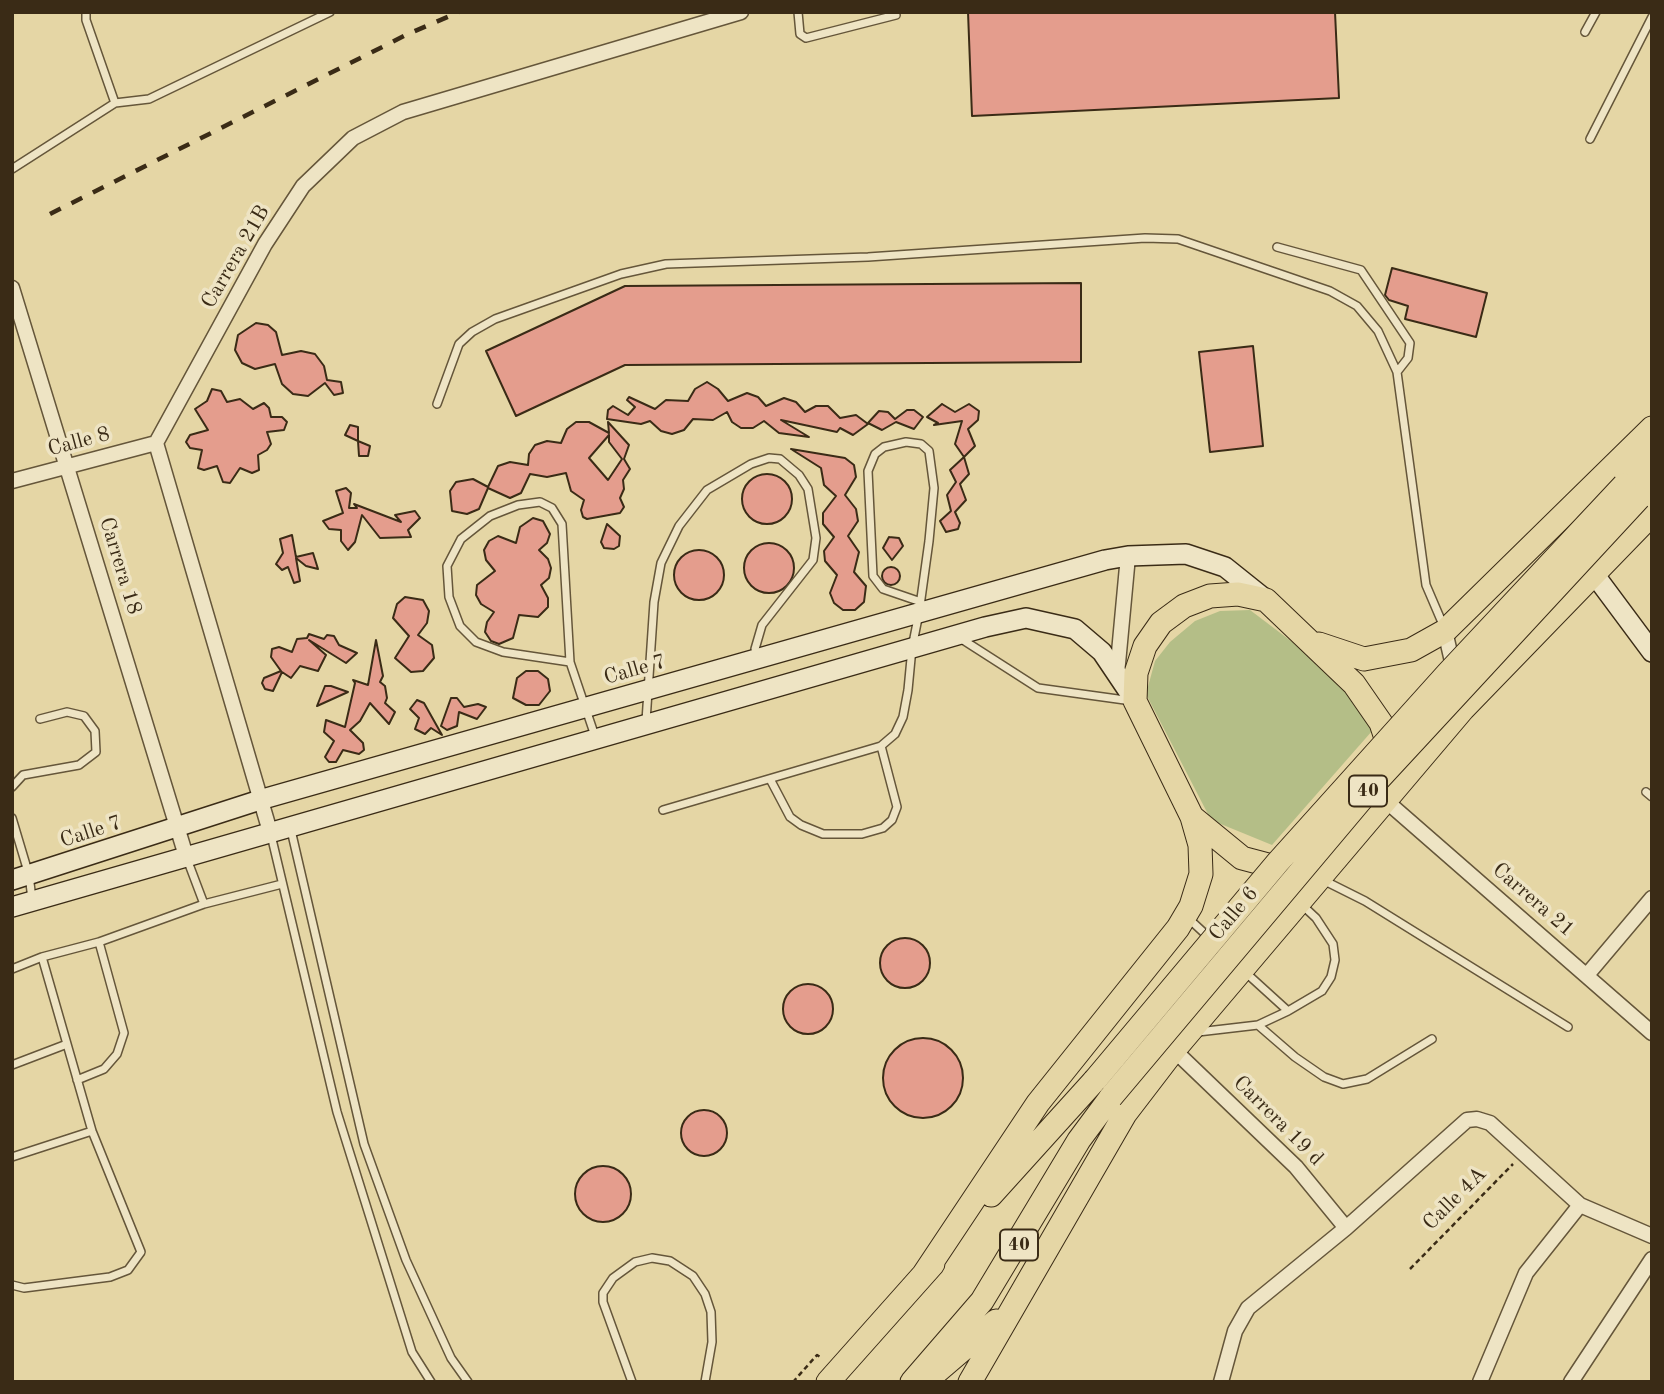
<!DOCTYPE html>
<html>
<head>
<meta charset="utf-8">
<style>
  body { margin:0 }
  #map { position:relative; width:1664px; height:1394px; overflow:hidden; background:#e5d6a5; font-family:"Old Standard TT",serif }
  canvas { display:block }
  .frame { position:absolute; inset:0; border:14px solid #3a2b16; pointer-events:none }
</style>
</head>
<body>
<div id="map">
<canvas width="1664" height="1394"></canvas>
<div class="frame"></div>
</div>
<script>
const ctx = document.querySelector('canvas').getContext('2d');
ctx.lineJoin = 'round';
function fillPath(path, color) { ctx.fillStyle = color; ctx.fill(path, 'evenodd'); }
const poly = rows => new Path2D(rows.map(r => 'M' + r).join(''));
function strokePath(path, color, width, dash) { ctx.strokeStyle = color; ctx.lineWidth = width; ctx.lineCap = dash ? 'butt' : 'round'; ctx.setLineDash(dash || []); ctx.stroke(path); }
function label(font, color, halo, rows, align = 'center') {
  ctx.font = font + ' "Old Standard TT",serif'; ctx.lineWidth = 7; ctx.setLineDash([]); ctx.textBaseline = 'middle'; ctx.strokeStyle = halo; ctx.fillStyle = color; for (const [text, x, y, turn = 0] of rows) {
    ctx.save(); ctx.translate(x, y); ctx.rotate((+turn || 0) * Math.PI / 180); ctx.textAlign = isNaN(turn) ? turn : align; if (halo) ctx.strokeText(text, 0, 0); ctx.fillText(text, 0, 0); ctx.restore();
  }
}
const green = poly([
  [1250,610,1320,663,1353,694,1372,731,1272,845,1211,820,1146,694,1155,661,1170,642,1195,621,1220,611]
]);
const building = poly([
  [968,12,1335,12,1339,98,972,116,968,12],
  [1392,268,1487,293,1476,337,1405,319,1408,306,1389,300,1385,295,1392,268],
  [1081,283,1081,362,625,365,516,416,486,351,625,286,1081,283],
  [256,323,268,325,276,332,282,355,301,351,315,354,324,366,327,380,341,382,343,393,334,395,325,383,308,396,293,394,282,384,275,364,255,369,242,363,235,350,238,335,256,323],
  [1253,346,1263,446,1210,452,1199,352,1253,346],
  [707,382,718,389,728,401,747,393,758,397,766,406,784,398,796,402,805,412,816,406,828,406,840,418,856,415,868,424,853,435,840,428,837,432,781,420,809,437,779,433,764,421,753,428,741,428,732,422,727,412,713,420,693,419,684,430,672,434,661,431,650,421,641,424,607,419,608,410,613,406,628,415,635,407,627,400,629,397,655,409,666,400,688,401,695,389,707,382],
  [212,389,221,391,227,402,240,399,253,409,264,403,269,408,271,417,282,417,287,422,284,430,267,432,271,444,267,450,258,455,259,470,252,473,240,468,230,483,223,482,217,466,204,470,198,468,202,450,190,448,186,442,190,435,208,430,195,409,207,401,212,389],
  [942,404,955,412,969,404,979,411,978,420,968,429,975,446,964,457,955,444,962,421,934,425,938,423,927,417,942,404],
  [907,410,914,410,923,417,914,429,896,422,882,430,868,423,879,411,888,412,895,419,907,410],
  [576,422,589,422,609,433,608,422,629,445,624,459,630,469,623,480,624,489,620,498,624,507,620,513,587,519,583,517,581,510,584,500,571,491,566,473,547,477,530,474,521,493,510,498,488,488,479,509,467,514,452,511,450,491,456,482,473,479,488,487,498,466,510,462,528,465,529,454,535,445,547,441,561,443,567,429,576,422],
  [609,435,609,442,622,459,608,480,589,458,609,435],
  [350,425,358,427,358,441,370,446,368,456,359,456,358,441,345,435,350,425],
  [791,449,845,458,854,465,856,477,845,495,856,509,858,521,848,536,859,552,854,572,866,586,864,602,855,610,843,610,834,603,830,593,837,575,825,561,824,551,834,537,823,524,823,513,836,496,824,485,821,468,791,449],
  [964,457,969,474,960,484,966,500,955,512,960,523,958,529,946,532,940,521,951,511,947,495,956,482,950,470,964,457],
  '742 499a25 25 0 1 1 50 0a25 25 0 1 1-50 0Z',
  [346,488,351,493,349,508,357,508,354,504,401,522,395,515,415,511,420,518,408,530,411,537,380,538,362,515,355,542,348,550,341,541,341,530,329,529,323,521,343,513,336,491,346,488],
  [533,518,543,521,550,534,547,543,539,550,548,559,551,568,549,578,541,585,548,598,548,607,538,617,519,615,513,638,499,644,491,641,485,632,487,622,494,612,481,604,476,595,477,585,495,571,486,560,484,550,489,541,498,536,516,543,520,527,533,518],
  [607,524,620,536,619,546,614,549,604,548,601,542,607,524],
  [292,535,296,557,313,553,318,569,306,566,296,558,300,581,294,583,288,567,282,570,276,564,283,553,280,539,292,535],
  [889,537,899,538,903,546,892,560,883,548,889,537],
  '744 568a25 25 0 1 1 50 0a25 25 0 1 1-50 0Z',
  '674 575a25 25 0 1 1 50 0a25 25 0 1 1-50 0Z',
  '882 576a9 9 0 1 1 18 0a9 9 0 1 1-18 0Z',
  [405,597,423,600,429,611,427,623,418,635,432,645,434,658,423,671,411,672,395,658,409,636,393,618,397,604,405,597],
  [309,634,324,639,327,635,334,636,339,645,357,653,346,663,309,640,326,655,318,671,300,666,291,678,282,672,273,691,265,689,262,683,264,678,281,671,271,657,272,649,279,647,292,652,297,639,307,638,309,634],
  [376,640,383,676,380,682,385,686,387,698,385,703,395,712,389,724,370,703,360,721,350,730,363,743,364,750,359,754,343,750,336,762,329,762,325,757,334,741,324,732,326,720,345,727,355,683,353,680,368,685,376,640],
  [526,671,538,671,548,679,550,691,539,705,526,705,513,698,517,678,526,671],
  [325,686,331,686,348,692,317,706,325,686],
  [451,698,457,698,464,707,478,704,486,707,477,719,459,712,457,726,447,730,441,726,451,698],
  [417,700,424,703,442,735,431,728,425,734,415,729,419,718,410,709,417,700],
  '880 963a25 25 0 1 1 50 0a25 25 0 1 1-50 0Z',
  '783 1009a25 25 0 1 1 50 0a25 25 0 1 1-50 0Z',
  '883 1078a40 40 0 1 1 80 0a40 40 0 1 1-80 0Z',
  '681 1133a23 23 0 1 1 46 0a23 23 0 1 1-46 0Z',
  '575 1194a28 28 0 1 1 56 0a28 28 0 1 1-56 0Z'
]);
const path = poly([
  [1410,1269,1513,1164],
  [793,1382,817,1355,822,1358]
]);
const service = poly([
  [86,12,86,20,115,103],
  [798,12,800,34,806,38,896,15],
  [1585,32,1596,12],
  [1590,139,1652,17],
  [12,169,115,103,149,99,330,12],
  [1277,247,1361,270,1410,343,1408,358,1397,372],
  [437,404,459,344,472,332,495,319,621,274,666,264,868,257,1145,238,1178,239,1330,291,1357,306,1378,331,1397,372,1426,585,1444,627],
  [960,638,1038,688,1132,701],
  [570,662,503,652,476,642,460,626,449,597,447,566,461,539,490,516,518,505,540,502,552,508,562,524,570,662,596,739],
  [646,721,654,602,661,563,679,526,707,490,751,464,769,458,780,459,799,475,808,489,816,538,813,560,762,625,755,649,758,655],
  [770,779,790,817,801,825,823,834,862,834,883,828,892,820,897,807,881,746],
  [12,787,23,775,79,765,96,752,95,731,84,716,67,712,40,719],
  [1646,792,1652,797],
  [663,810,881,746,895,734,903,717,908,690,912,648,919,613,929,541,934,488,929,451,921,444,906,442,884,447,875,454,868,471,873,576,883,589,921,602],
  [12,818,29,875,32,899],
  [291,830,364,1144,406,1260,451,1358,468,1382],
  [271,835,337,1112,412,1352,431,1382],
  [187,859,204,904],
  [1323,880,1365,901,1568,1027],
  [1188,918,1228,955],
  [12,969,42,957],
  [1244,971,1288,1011,1322,991,1331,977,1335,960,1333,944,1316,918,1301,904],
  [1258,1025,1295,1057,1324,1077,1343,1084,1367,1079,1432,1039],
  [1198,1032,1258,1025,1288,1011],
  [12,1065,67,1044],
  [77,1080,104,1069,117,1054,124,1033,99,942],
  [12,1157,92,1131],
  [12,1285,24,1288,110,1277,128,1270,141,1252,92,1131,42,957,99,942,204,904,282,884],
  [632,1382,603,1302,603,1293,613,1278,635,1262,652,1258,670,1261,693,1276,705,1294,711,1312,712,1342,705,1382]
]);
const minor = poly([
  [12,288,186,856],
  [12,481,156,443],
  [1445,631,1454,670],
  [1117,674,1128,556],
  [1385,800,1652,1033],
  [271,835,156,443,265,244,303,186,353,138,403,112,741,12],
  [1587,975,1652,898],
  [1174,1050,1296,1167,1346,1228],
  [1221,1382,1235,1331,1248,1308,1346,1228,1467,1120,1477,1119,1490,1123,1580,1205,1652,1236],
  [1480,1382,1526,1273,1580,1205],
  [1571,1382,1652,1259]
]);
const secondary = poly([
  [1594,574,1652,652],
  [12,880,263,799,1105,560,1128,556,1186,554,1225,567,1265,599],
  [12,907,985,627,1026,618,1075,629,1102,652,1135,701]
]);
const trunk = poly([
  [1624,485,1652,457],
  [1639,498,1652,484],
  [1319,644,1364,659,1411,650,1445,631,1652,428],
  [1192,817,1242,858,1291,871],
  [991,1195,1095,1080],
  [924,1274,1038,1103,1178,928,1191,906,1201,874,1200,845,1192,817,1135,701,1136,673,1145,646,1161,623,1184,606,1210,596,1238,594,1266,600,1354,684,1381,723,1392,756],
  [934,1374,996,1321],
  [828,1382,933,1264],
  [912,1382,982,1301,1079,1140,1111,1097],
  [970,1382,1125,1114,1174,1050,1463,709,1652,514]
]);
const rail = poly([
  [50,214,408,34,459,12]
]);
const trunkBridge = poly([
  [1095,1080,1278,862,1448,673,1624,485],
  [1111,1097,1376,782,1639,498]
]);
const shields = [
  [1368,791,38],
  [1019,1245,38]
];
const shieldNames = [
  ["40",1368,791],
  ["40",1019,1245]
];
const streetNames = [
  ["Carrera 21B",236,257,-60],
  ["Calle 8",79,442,-15],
  ["Carrera 18",120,566,73],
  ["Calle 7",635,670,-16],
  ["Calle 7",91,832,-18],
  ["Carrera 21",1533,900,41],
  ["Calle 6",1234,914,-50],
  ["Carrera 19 d",1278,1121,45],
  ["Calle 4A",1455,1199,-45]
];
fillPath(green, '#b4be87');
fillPath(building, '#e49d8d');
strokePath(building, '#3a2b16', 2);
strokePath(service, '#65563a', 10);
strokePath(minor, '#65563a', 17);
strokePath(secondary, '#3a2b16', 22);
strokePath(trunk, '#3a2b16', 25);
strokePath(path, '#3a2b16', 2.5, [5, 3.5]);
strokePath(service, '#eee4c4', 7);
strokePath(minor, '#eee4c4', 14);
strokePath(secondary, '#eee4c4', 19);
strokePath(trunk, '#e5d6a5', 23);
strokePath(rail, '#3a2b16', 4.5, [12, 12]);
strokePath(trunkBridge, '#3a2b16', 25, []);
strokePath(trunkBridge, '#e5d6a5', 23);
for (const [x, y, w] of shields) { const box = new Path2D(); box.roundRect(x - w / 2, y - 15.5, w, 31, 5); ctx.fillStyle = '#eee4c4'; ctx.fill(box); strokePath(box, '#3a2b16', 2); }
label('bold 19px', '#3a2b16', null, shieldNames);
label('21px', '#3a2b16', '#eee4c4', streetNames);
</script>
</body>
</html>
